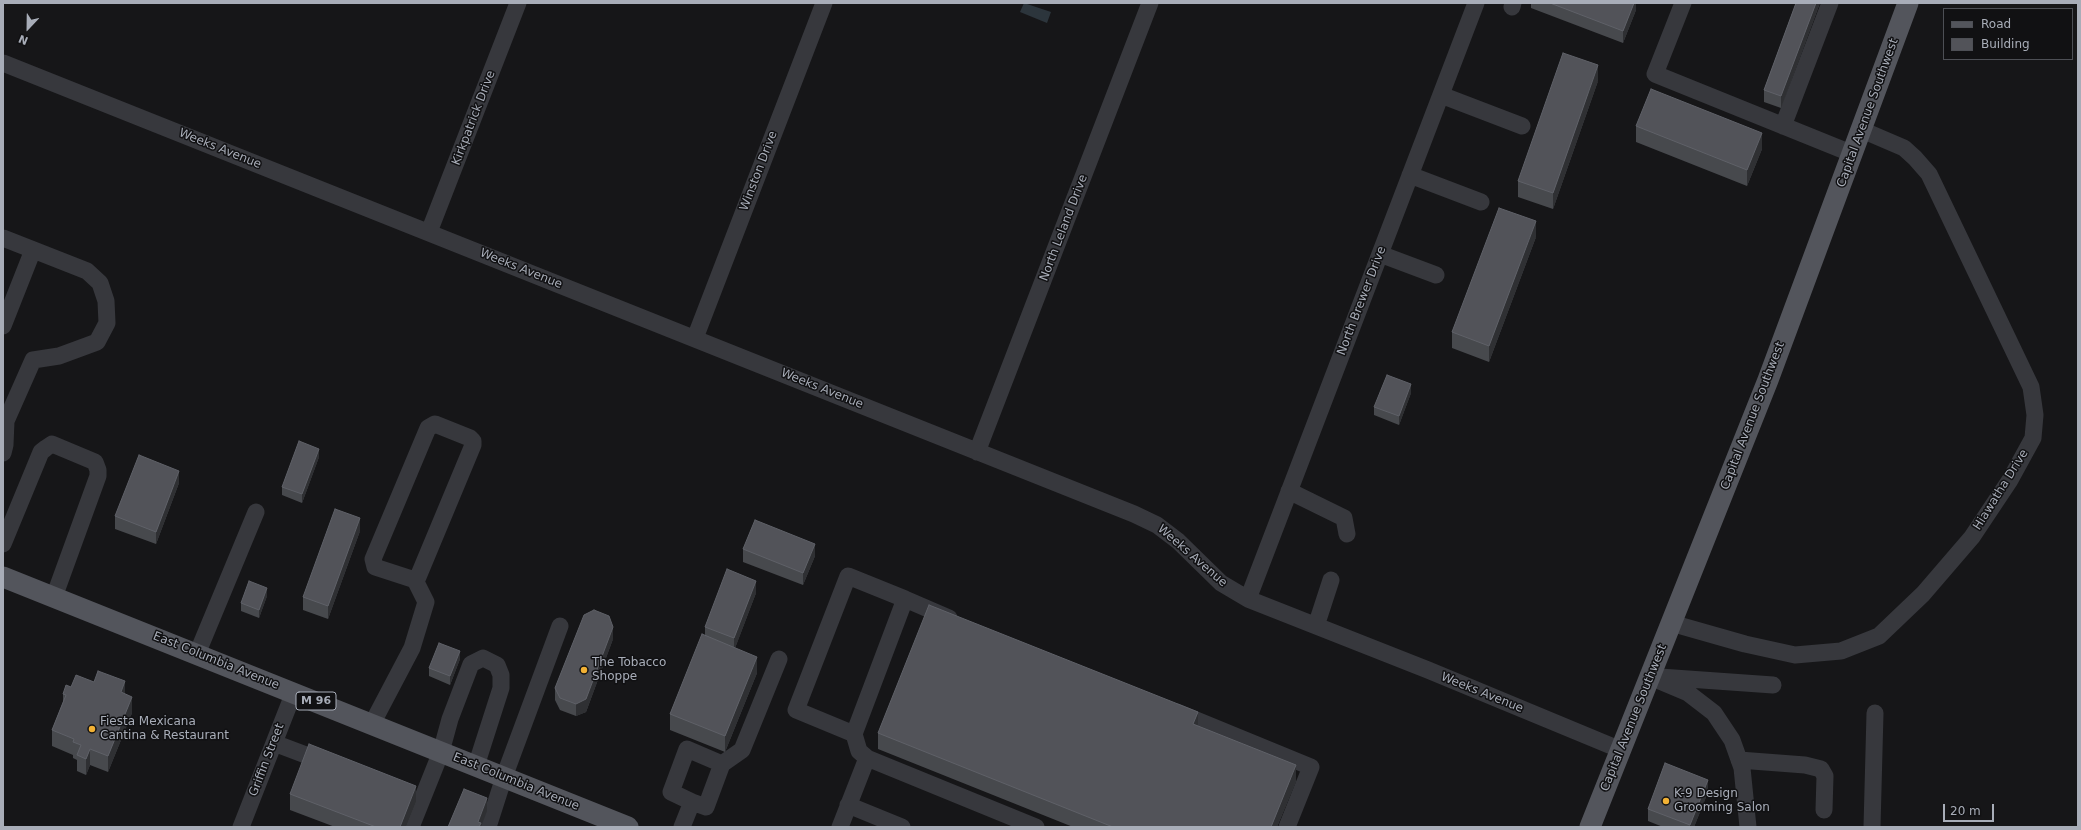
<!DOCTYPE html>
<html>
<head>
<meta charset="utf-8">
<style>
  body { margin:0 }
  #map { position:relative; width:2081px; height:830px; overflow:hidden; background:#161618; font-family:"DejaVu Sans",sans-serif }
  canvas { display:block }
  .frame { position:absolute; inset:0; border:4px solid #a8adb8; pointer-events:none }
  .legend { position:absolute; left:1943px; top:8px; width:130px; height:52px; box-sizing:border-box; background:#111113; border:1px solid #4d4f55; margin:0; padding:5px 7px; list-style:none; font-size:12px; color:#a8adb8 }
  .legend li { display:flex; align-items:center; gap:8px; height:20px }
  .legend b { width:20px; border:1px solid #4d4f55 }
  .north { position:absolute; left:8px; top:8px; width:40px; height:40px; -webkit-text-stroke:3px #111113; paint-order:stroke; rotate:202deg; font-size:11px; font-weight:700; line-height:16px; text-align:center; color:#a8adb8 }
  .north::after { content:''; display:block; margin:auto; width:14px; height:18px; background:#a8adb8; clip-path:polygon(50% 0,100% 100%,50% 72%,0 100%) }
  .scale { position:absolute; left:1943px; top:804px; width:51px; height:18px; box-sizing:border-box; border:2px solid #a8adb8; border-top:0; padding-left:5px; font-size:12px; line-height:14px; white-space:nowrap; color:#a8adb8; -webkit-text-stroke:3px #111113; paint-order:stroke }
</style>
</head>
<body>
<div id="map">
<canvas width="2081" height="830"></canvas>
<div class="frame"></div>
<ul class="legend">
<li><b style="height:5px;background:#53555c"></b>Road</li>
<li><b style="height:11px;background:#525359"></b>Building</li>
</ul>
<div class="north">N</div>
<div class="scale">20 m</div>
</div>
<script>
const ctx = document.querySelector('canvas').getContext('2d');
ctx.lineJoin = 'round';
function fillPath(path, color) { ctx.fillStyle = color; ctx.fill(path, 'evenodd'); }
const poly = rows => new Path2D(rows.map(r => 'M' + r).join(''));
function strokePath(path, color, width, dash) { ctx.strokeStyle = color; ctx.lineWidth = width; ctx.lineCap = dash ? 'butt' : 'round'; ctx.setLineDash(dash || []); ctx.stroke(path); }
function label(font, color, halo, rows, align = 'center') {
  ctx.font = font + ' "DejaVu Sans",sans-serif'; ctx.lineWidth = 3; ctx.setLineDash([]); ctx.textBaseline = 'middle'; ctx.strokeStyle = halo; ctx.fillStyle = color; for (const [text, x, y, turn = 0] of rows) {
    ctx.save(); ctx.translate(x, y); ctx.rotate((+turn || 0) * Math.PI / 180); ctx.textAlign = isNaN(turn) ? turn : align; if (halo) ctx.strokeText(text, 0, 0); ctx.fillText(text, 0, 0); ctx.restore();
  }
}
const water = poly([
  [1024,3,1051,12,1047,23,1020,12]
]);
const minor = poly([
  [1683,3,1655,74,1853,154],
  [1512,7,1513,3],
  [3,63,1134,514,1157,525,1178,541,1221,583,1248,599,1428,670,1621,750],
  [1441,95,1522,126],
  [1783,126,1830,3],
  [1410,175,1481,202],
  [429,232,518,3],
  [3,238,87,271,100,283,106,301,107,323,97,342,59,356,33,360,6,421,5,445,3,453],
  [1380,254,1436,275],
  [3,326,33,250],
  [695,338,824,3],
  [977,452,1150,3],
  [1289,491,1344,518,1347,534],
  [3,544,41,452,46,448,52,444,95,462,98,470,98,476,54,597],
  [1248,599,1476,3],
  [1671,623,1745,644,1795,655,1841,651,1879,636,1923,594,1972,537,2010,480,2033,438,2035,415,2031,387,1929,174,1915,158,1904,148,1862,130],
  [1316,626,1331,580],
  [197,654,256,512],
  [1650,677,1688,693,1714,713,1732,740,1742,768,1748,827],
  [1660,677,1773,685],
  [1177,712,1311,767,1287,827],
  [372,724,412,648,426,602,415,580,418,577,473,445,473,441,470,438,435,424,428,428,373,559,375,567,415,580],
  [854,734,796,710,848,576,905,599],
  [274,743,327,763],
  [867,758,859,751,854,734,905,599,949,618],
  [1739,760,1805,765,1821,769,1825,776,1824,810],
  [692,802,671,792,687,749,722,764],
  [848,805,902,827],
  [241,827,294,692],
  [411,827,441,752,450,719,471,664,483,658,497,665,501,675,501,688,476,766],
  [488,827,504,777,560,626],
  [682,827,692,802,706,807,722,764,742,750,779,659],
  [840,827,867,758,1036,827],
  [1872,827,1875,713]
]);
const major = poly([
  [3,577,628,827],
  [1590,827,1768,380,1908,3]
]);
const wall = poly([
  [1531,3,1636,3,1636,10,1623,43,1531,8],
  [1796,3,1820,3,1781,108,1764,102,1764,90],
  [1598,81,1553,209,1518,197,1518,181],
  [1636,126,1762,149,1747,186,1636,142],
  [1536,237,1489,362,1452,348,1452,332],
  [1411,393,1399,425,1374,415,1374,407],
  [319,457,302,503,282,495,282,487],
  [179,483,156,544,115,529,115,516],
  [360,531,328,619,303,610,303,597],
  [743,549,815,556,803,585,743,562],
  [756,593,735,648,757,673,725,752,670,730,670,714,705,635,705,627],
  [267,596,259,618,241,611,241,603],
  [613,639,586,712,576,716,560,710,555,700,555,688],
  [460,659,450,685,429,676,429,668],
  [71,687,125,694,132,713,108,772,90,765,86,775,77,771,77,760,73,758,73,755,52,746,52,730,63,702,63,694],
  [1198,726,1296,781,1277,827,1073,827,878,749,878,733],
  [1708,792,1694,827,1663,827,1648,821,1648,809],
  [290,794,416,802,406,827,335,827,290,810]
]);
const shadedWall = poly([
  [1634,3,1636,3,1636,10,1623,43,1623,31],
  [1816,3,1820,3,1781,108,1781,96],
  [1598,65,1598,81,1553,209,1553,193],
  [1762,133,1762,149,1747,186,1747,170],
  [1536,221,1536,237,1489,362,1489,346],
  [1411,384,1411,393,1399,425,1399,416],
  [319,449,319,457,302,503,302,494],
  [179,471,179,483,156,544,156,532],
  [360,518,360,531,328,619,328,606],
  [815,544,815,556,803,585,803,573],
  [756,581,756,593,734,651,734,638],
  [267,588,267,596,259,618,259,610],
  [613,627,613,639,586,712,576,716,576,704],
  [460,651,460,659,450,685,450,676],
  [757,657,757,673,725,752,725,736],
  [125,681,125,697,121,692],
  [132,697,132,713,108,772,108,756],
  [1198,712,1198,728,1193,724],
  [90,749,90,765,86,775,86,759],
  [1296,765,1296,781,1277,827,1271,827],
  [1708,780,1708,792,1694,827,1690,827,1690,825],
  [416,786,416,802,406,827,400,827],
  [487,798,487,811,481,827,478,827,478,822]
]);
const building = poly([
  [1550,3,1634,3,1623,31,1550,3],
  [1796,3,1816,3,1781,96,1764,90,1796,3],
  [1563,53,1598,65,1553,193,1518,181,1563,53],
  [1651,89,1762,133,1747,170,1636,126,1651,89],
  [1499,208,1536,221,1489,346,1452,332,1499,208],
  [1387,375,1411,384,1399,416,1374,407,1387,375],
  [299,441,319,449,302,494,282,487,299,441],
  [139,455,179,471,156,532,115,516,139,455],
  [335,509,360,518,328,606,303,597,335,509],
  [755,520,815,544,803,573,743,549,755,520],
  [727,569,756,581,734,638,705,627,727,569],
  [249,581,267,588,259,610,241,603,249,581],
  [929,605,1198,712,1193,724,1296,765,1271,827,1113,827,878,733,929,605],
  [594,610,609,616,613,627,586,699,576,704,560,698,555,688,584,615,594,610],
  [702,634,757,657,725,736,670,714,702,634],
  [439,643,460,651,450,676,429,668,439,643],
  [98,671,125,681,121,692,132,697,108,756,90,749,86,759,77,755,81,745,73,742,74,739,52,730,66,695,63,694,66,685,71,687,76,675,94,682,98,671],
  [309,744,416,786,400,827,376,827,290,794,309,744],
  [1665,763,1708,780,1690,825,1648,809,1665,763],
  [464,789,487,798,478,822,481,823,479,827,448,827,464,789]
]);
const markers = [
  [584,670,4,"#f2b134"],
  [92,729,4,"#f2b134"],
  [1666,801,4,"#f2b134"]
];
const shields = [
  [316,701,40]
];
const shieldNames = [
  ["M 96",316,701]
];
const streetNames = [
  ["Capital Avenue Southwest",1868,113,-70],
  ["Kirkpatrick Drive",474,118,-69],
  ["Weeks Avenue",220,149,22],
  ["Winston Drive",759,171,-69],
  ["North Leland Drive",1064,228,-69],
  ["Weeks Avenue",521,269,22],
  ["North Brewer Drive",1362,301,-69],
  ["Weeks Avenue",822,389,22],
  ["Capital Avenue Southwest",1753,416,-69],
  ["Hiawatha Drive",2001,490,-58],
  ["Weeks Avenue",1192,556,41],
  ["East Columbia Avenue",216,661,22],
  ["Weeks Avenue",1482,693,22],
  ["Capital Avenue Southwest",1634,718,-68],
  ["Griffin Street",267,760,-69],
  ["East Columbia Avenue",516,782,22]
];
const poiNames = [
  ["The Tobacco",592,663],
  ["Shoppe",592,677],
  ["Fiesta Mexicana",100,722],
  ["Cantina & Restaurant",100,736],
  ["K-9 Design",1674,794],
  ["Grooming Salon",1674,808]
];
fillPath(water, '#2c353c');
strokePath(minor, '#37383d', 17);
strokePath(major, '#53555c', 21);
fillPath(wall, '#47494d');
fillPath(shadedWall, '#2f3033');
fillPath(building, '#525359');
strokePath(building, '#5f6168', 1);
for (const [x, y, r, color] of markers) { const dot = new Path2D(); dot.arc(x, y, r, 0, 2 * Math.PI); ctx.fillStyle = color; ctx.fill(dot); strokePath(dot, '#111113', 1.5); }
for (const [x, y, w] of shields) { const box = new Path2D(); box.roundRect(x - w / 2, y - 9, w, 18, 3); ctx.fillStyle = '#111113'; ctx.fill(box); strokePath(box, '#a8adb8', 1); }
label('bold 11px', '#a8adb8', null, shieldNames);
label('12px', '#a8adb8', '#111113', streetNames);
label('12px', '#a8adb8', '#111113', poiNames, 'left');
</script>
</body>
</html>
